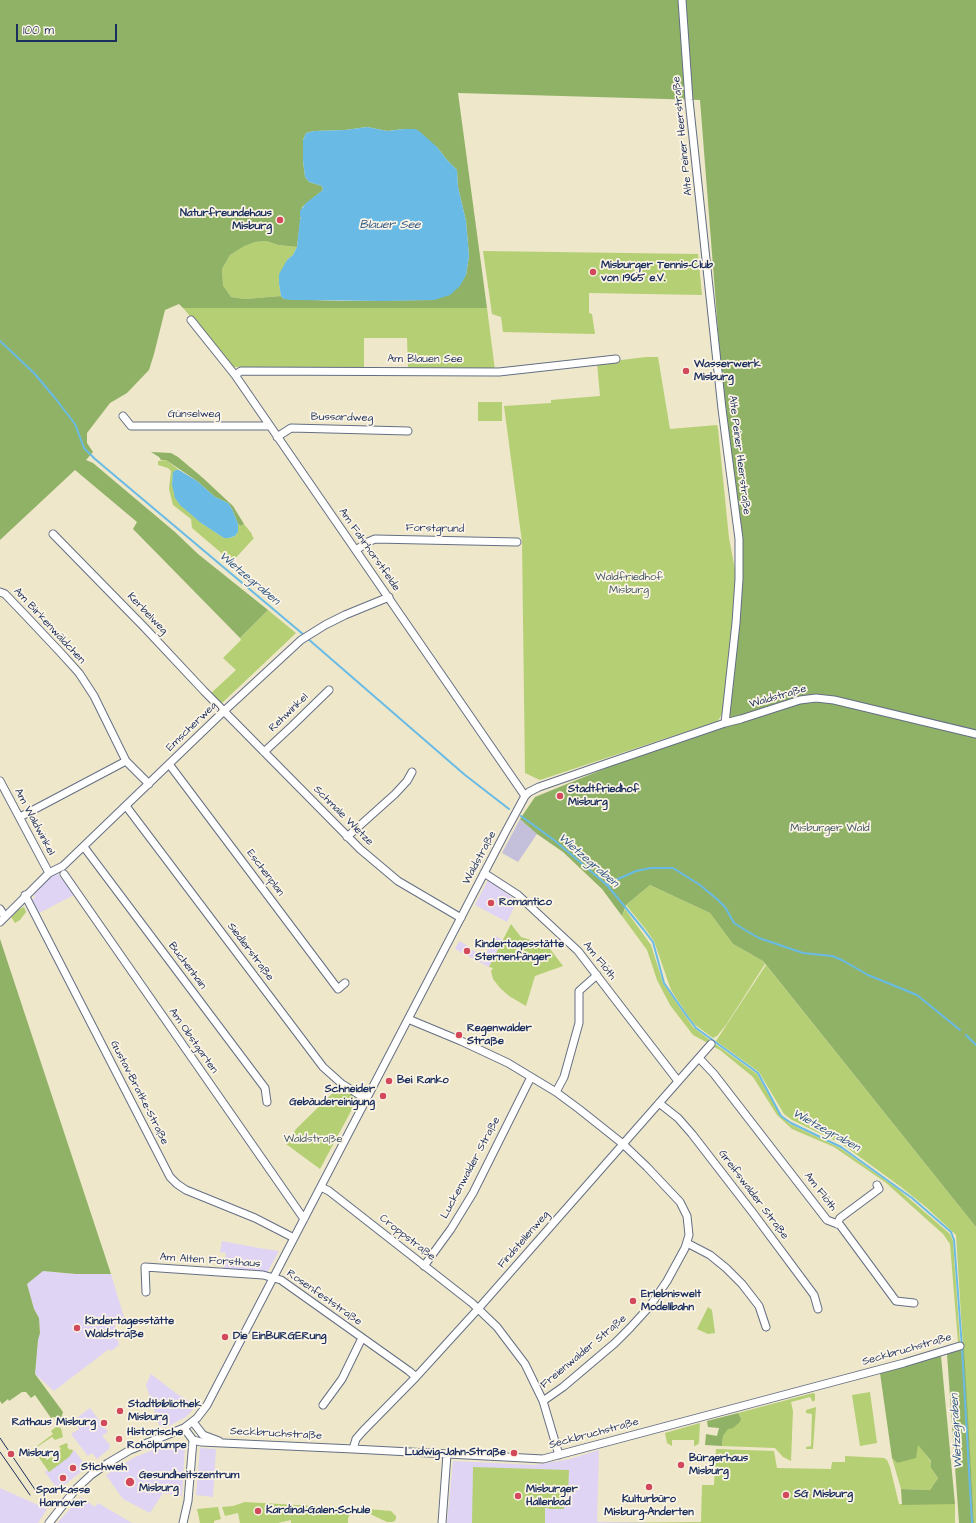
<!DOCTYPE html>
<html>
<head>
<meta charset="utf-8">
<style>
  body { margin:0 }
  #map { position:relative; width:976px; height:1523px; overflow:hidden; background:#eee7ca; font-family:"Architects Daughter",sans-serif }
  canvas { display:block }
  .scale { position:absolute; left:16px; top:24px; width:101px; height:18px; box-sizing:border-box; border:2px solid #1b2f5e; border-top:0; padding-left:5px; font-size:12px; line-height:14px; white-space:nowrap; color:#1b2f5e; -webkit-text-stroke:3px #fcf5e5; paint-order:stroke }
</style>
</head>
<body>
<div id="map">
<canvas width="976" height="1523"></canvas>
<div class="scale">100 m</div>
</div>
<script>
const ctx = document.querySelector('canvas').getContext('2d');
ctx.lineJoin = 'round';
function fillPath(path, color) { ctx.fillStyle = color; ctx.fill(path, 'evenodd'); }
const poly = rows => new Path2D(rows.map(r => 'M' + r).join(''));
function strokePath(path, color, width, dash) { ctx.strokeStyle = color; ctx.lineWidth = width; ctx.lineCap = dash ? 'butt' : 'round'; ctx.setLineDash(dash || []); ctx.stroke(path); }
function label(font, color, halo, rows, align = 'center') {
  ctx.font = font + ' "Architects Daughter",sans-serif'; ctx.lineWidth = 3.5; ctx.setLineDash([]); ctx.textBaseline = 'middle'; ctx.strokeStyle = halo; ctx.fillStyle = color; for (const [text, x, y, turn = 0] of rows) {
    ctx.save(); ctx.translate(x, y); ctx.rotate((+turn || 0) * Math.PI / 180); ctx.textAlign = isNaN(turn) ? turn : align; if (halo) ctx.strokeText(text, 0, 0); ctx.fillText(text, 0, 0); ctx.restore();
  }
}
const built = poly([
  [57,873,74,895,39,913,32,899,35,898,34,895,49,878],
  [488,880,517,901,507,922,475,905],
  [495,936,503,940,489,967,455,949,459,941,470,947,470,949,485,956],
  [222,1241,259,1248,279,1251,267,1273,223,1271,226,1253,220,1252],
  [42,1271,76,1274,111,1274,124,1317,115,1324,114,1334,118,1340,119,1345,111,1351,109,1349,54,1391,35,1374,38,1340,40,1333,39,1318,34,1309,27,1284],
  [151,1374,177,1394,197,1405,186,1417,165,1428,159,1425,146,1385],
  [90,1408,108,1432,102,1436,110,1445,109,1449,97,1459,92,1453,88,1456,71,1434,79,1429,73,1421],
  [166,1445,185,1446,182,1496,163,1493,150,1513,123,1499,106,1475,135,1457],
  [200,1448,216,1449,213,1497,196,1495],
  [74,1450,87,1467,58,1490,45,1472],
  [599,1450,597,1522,646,1522,646,1523,447,1523,453,1461,535,1465,570,1459],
  [0,1488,47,1509,38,1523,0,1523],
  [81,1497,95,1507,98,1503,132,1523,57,1523]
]);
const industrial = poly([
  [520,819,537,834,518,862,502,853]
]);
const green = poly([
  [266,241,278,245,297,247,293,255,287,260,279,284,281,296,245,299,231,297,223,285,222,269,230,255,244,245,255,242],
  [483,251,698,254,702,295,589,293,589,313,592,314,595,334,503,332,501,317,492,314],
  [183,308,487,308,495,370,408,368,407,338,364,338,364,368,231,367,202,330],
  [646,357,658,357,670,429,717,425,718,429,729,538,737,580,723,712,718,721,540,780,525,773,522,542,504,406,551,403,551,400,600,396,597,363],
  [478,402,502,402,502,421,478,421],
  [166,460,179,470,176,470,173,473,172,484,201,523,224,538,229,538,235,536,238,532,238,524,241,526,244,524,252,534,252,536,254,538,232,562,192,528,191,519,173,505,169,489,171,471,168,468,158,465,158,461],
  [268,610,296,633,222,703,218,703,210,694,236,670,223,658,241,640,240,638],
  [650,885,710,913,733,944,763,961,765,964,726,1025,717,1036,713,1038,694,1024,688,1016,671,990,654,941,644,927,626,905],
  [24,907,26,912,20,920,15,923,11,917,19,909],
  [625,909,651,945,663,983,693,1027,711,1041,709,1043,708,1043,693,1035,670,1005,657,980,647,950,622,916],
  [511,924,521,937,547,945,563,966,535,976,526,1006,509,996,500,988,493,979,491,971,493,968,489,967],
  [766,965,976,1227,976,1523,974,1523,956,1235,926,1207,901,1187,842,1144,792,1120,784,1114,759,1072,716,1041],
  [714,1043,757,1074,781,1116,790,1124,840,1148,898,1189,950,1234,953,1241,960,1342,958,1342,950,1244,943,1234,885,1182,834,1147,792,1129,777,1115,753,1077,720,1050,712,1046],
  [340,1086,358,1098,320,1169,286,1144,296,1129],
  [708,1307,712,1310,715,1333,708,1334,697,1329],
  [870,1392,877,1443,860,1446,852,1395],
  [813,1393,815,1394,815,1400,813,1402,810,1397,791,1402,793,1411,791,1461,783,1457,775,1448,722,1446,723,1436,728,1428,733,1428,741,1418,738,1413],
  [816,1407,813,1449,806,1449,806,1447,811,1446,812,1414,806,1413,806,1410],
  [700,1423,699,1443,697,1445,694,1446,694,1440,672,1440,672,1446,667,1443,665,1433],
  [56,1427,61,1428,63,1437,55,1440,52,1437,37,1447,40,1451,38,1452,42,1458,44,1456,47,1460,61,1449,59,1446,67,1443,68,1446,67,1447,70,1450,72,1449,73,1451,69,1457,49,1472,33,1449,53,1434,51,1431],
  [918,1444,931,1462,931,1468,938,1478,930,1490,901,1489,892,1458,897,1463],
  [716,1449,774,1451,777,1468,831,1469,832,1462,845,1462,845,1456,884,1458,887,1460,890,1467,899,1504,955,1504,955,1523,597,1523,701,1522,702,1485,714,1485],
  [473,1467,569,1470,568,1495,564,1495,564,1509,549,1509,549,1508,545,1508,545,1523,472,1523],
  [245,1502,349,1508,351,1512,348,1518,348,1523,291,1523,291,1520,278,1523,240,1523,238,1513,225,1516,222,1507,233,1506],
  [218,1507,221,1519,214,1521,214,1523,200,1523,197,1509],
  [367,1509,391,1511,396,1516,396,1518,395,1521,392,1522,387,1522,366,1512]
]);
const forest = poly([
  [0,0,976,0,976,1227,763,961,733,944,710,913,650,885,626,905,622,916,602,889,563,852,537,834,520,819,535,797,621,762,728,724,741,540,724,407,700,100,458,93,487,308,183,308,179,304,165,310,154,354,149,370,127,393,110,403,87,433,87,443,93,452,86,460,93,463,175,532,198,554,268,610,240,638,133,529,137,522,75,470,0,540],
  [367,127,387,131,404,129,437,147,447,160,457,170,458,187,466,221,469,256,466,275,434,300,341,301,284,299,281,296,245,299,231,297,223,285,222,269,230,255,244,246,255,242,266,241,278,245,297,247,302,207,323,190,322,186,309,182,305,177,303,160,303,140,306,133,314,131,345,130],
  [151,452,171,453,178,457,203,478,233,506,244,524,241,526,238,524,232,509,228,503,215,497,197,481,166,460,161,460,159,457],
  [0,939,111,1274,76,1274,43,1271,27,1284,34,1309,39,1318,40,1333,38,1340,35,1374,63,1412,60,1422,58,1422,59,1418,52,1417,51,1421,48,1422,47,1421,51,1418,35,1395,31,1398,26,1392,22,1392,9,1401,8,1399,2,1404,0,1401],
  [964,1348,973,1505,974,1523,959,1523,947,1354],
  [941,1356,955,1504,902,1505,901,1489,930,1490,938,1478,931,1468,931,1461,918,1445,916,1458,897,1463,892,1458,880,1373],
  [738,1413,741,1418,740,1422,733,1428,728,1429,723,1436,722,1446,705,1445,706,1434,717,1436,719,1428,708,1427,707,1421]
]);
const water = poly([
  [367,127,387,131,404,129,415,129,419,131,437,147,447,160,457,170,458,187,466,221,469,256,466,275,460,286,450,295,434,300,384,301,291,300,284,299,281,296,279,284,279,274,287,260,293,255,297,247,300,219,301,219,301,217,300,217,300,211,306,203,323,190,322,186,309,182,305,177,303,160,303,140,306,133,314,131,345,130],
  [176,470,179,470,197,481,215,497,228,503,232,509,238,524,238,532,235,536,229,538,224,538,201,523,180,505,175,498,172,484,173,472]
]);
const stream = poly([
  [0,341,34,373,55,398,75,424,84,448,95,459,304,635],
  [307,638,465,775,509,809],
  [521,816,554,840,607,885,643,929,653,942,664,983,689,1019,696,1028,758,1073,781,1116,791,1123,841,1147,912,1198,951,1232,954,1240,962,1348,972,1523],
  [607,885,618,879,636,871,651,868,673,868,700,885,718,900,725,907,734,923,745,930,759,938,803,953,832,956,842,960,868,975,917,995,960,1030],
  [966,1035,976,1045]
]);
const street = poly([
  [682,0,689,100,722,409,739,539,739,579,736,623,725,723],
  [191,320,235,375,525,796],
  [235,375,241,371,499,372,616,359],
  [123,416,131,426,270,426],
  [277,437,291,428,408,431],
  [53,534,144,627,204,691,360,849,398,881,461,918],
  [356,550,368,542,375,539,517,542],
  [0,592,5,594,27,617,60,652,79,673,94,696,126,761,149,784],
  [264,752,292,726,329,690],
  [169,764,338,989,345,983],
  [0,781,49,873],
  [126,806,323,1067,342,1084,366,1099],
  [20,817,126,761],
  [347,837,395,794,407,781,412,772],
  [84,847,265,1088,267,1102],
  [484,873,518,895,578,951,678,1081],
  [64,874,304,1219],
  [25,895,170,1177,177,1184,186,1190,255,1218,294,1238],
  [0,909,5,917],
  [0,922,49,873,63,866,223,712,301,640,325,625,345,615,389,597],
  [408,1019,461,1041,508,1063,556,1092,579,1109,623,1144,647,1167,680,1202,687,1216,689,1235,685,1248,667,1281,650,1306,630,1328,615,1343,563,1387,543,1401],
  [699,1058,714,1074,827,1220,840,1225,896,1301,914,1303],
  [556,1092,564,1077,579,1023,579,991,597,975],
  [659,1103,678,1118,692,1134,753,1213,814,1295,818,1309],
  [321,1187,329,1191,472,1303,497,1327,525,1364,543,1401,559,1455],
  [837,1224,840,1218,879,1189,877,1185],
  [687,1243,710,1255,726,1268,742,1284,759,1306,766,1327],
  [424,1266,451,1229,473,1193,531,1077],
  [146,1292,145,1267,263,1275,281,1280,409,1371,416,1377],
  [323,1405,342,1379,362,1338],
  [193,1422,203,1435,219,1441],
  [184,1428,193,1440,201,1442,353,1449,543,1459,904,1363,960,1346],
  [353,1449,356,1439,363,1431,416,1377,478,1309,711,1044],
  [49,1523,75,1490,91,1475,108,1463,130,1450,184,1428,197,1418,207,1405,506,831,525,796,529,792,539,787,608,763,725,723,741,719,800,700,816,698,834,700,976,734],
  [183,1523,188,1501,193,1440],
  [442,1523,447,1454]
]);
const tram = poly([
  [0,1438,36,1491],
  [0,1452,30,1495]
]);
const markers = [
  [280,220,4,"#d1495b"],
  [593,272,4,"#d1495b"],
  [686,371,4,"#d1495b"],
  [560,796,4,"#d1495b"],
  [491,903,4,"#d1495b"],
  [467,951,4,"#d1495b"],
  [459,1035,4,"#d1495b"],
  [389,1081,4,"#d1495b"],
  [383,1096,4,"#d1495b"],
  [633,1301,4,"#d1495b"],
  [77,1328,4,"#d1495b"],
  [225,1337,4,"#d1495b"],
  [120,1411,4,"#d1495b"],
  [104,1423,4,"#d1495b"],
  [119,1439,4,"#d1495b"],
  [514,1453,4,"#d1495b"],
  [11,1454,4,"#d1495b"],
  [681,1465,4,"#d1495b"],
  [73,1468,4,"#d1495b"],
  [63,1478,4,"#d1495b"],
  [130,1482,5,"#d1495b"],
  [649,1487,4,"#d1495b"],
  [786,1495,4,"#d1495b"],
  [518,1496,4,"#d1495b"],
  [258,1511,4,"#d1495b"]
];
const streetNames = [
  ["Alte Peiner Heerstraße",683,136,-96],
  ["Am Blauen See",425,360],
  ["Günselweg",194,415],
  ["Bussardweg",342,418,1],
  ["Alte Peiner Heerstraße",739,455,83],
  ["Forstgrund",435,529,1],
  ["Am Fahrhorstfelde",369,550,55],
  ["Kerbelweg",147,614,46],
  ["Am Birkenwäldchen",49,626,47],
  ["Waldstraße",778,697,-16],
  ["Rehwinkel",289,713,-44],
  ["Emscherweg",192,727,-44],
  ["Schmale Wietze",343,816,45],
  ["Am Waldwinkel",34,822,62],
  ["Waldstraße",480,858,-62],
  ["Eschenplan",265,873,53],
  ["Siedlerstraße",250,952,53],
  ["Am Flöth",599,961,51],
  ["Buchenhain",187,966,53],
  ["Am Obstgarten",193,1041,55],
  ["Gustav-Bratke-Straße",139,1093,63],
  ["Luckenwalder Straße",471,1168,-62],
  ["Am Flöth",820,1192,52],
  ["Greifswalder Straße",753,1195,53],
  ["Croppstraße",407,1238,38],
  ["Findstellenweg",524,1240,-49],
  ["Am Alten Forsthaus",210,1261,4],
  ["Rosenfeststraße",324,1298,35],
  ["Seckbruchstraße",907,1350,-16],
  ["Freienwalder Straße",584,1352,-40],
  ["Seckbruchstraße",276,1434,3],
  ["Seckbruchstraße",594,1434,-15]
];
const poiNames = [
  ["Naturfreundehaus",272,214,"right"],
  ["Misburg",272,227,"right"],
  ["Misburger Tennis-Club",601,266],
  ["von 1965 e.V.",601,279],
  ["Wasserwerk",694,365],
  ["Misburg",694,378],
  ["Stadtfriedhof",568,790],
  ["Misburg",568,803],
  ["Romantico",499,903],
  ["Kindertagesstätte",475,945],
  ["Sternenfänger",475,958],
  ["Regenwalder",467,1029],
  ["Straße",467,1042],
  ["Bei Ranko",397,1081],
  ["Schneider",375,1090,"right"],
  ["Gebäudereinigung",375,1103,"right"],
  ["Erlebniswelt",641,1295],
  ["Modellbahn",641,1308],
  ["Kindertagesstätte",85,1322],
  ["Waldstraße",85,1335],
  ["Die EinBURGERung",233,1337],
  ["Stadtbibliothek",128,1405],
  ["Misburg",128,1418],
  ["Rathaus Misburg",96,1423,"right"],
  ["Historische",127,1433],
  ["Rohölpumpe",127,1446],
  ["Ludwig-Jahn-Straße",506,1453,"right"],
  ["Misburg",19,1454],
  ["Bürgerhaus",689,1459],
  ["Misburg",689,1472],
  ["Stichweh",81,1468],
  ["Gesundheitszentrum",139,1476],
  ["Misburg",139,1489],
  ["Misburger",526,1490],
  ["Hallenbad",526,1503],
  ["Sparkasse",63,1491,"center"],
  ["Hannover",63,1504,"center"],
  ["SG Misburg",794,1495],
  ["Kulturbüro",649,1500,"center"],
  ["Misburg-Anderten",649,1513,"center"],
  ["Kardinal-Galen-Schule",266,1511]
];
const parkNames = [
  ["Waldfriedhof",629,578],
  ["Misburg",629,591],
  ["Misburger Wald",830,829],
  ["Waldstraße",313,1140]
];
const waterNames = [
  ["Blauer See",390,225],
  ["Wietzegraben",249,579,40],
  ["Wietzegraben",588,861,41],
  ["Wietzegraben",826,1131,29],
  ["Wietzegraben",957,1431,-93]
];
fillPath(built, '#e0d4f4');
fillPath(industrial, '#c4c0db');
fillPath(green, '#b5cf74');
fillPath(forest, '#90b266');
fillPath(water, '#69bbe5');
strokePath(stream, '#69bbe5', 2);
strokePath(street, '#656f84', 9);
strokePath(street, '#fff', 7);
strokePath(tram, '#1b2f5e', 1);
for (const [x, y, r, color] of markers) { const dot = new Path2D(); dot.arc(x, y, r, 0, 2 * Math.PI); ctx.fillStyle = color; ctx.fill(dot); strokePath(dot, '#fcf5e5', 1.5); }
label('11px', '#1b2f5e', '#fcf5e5', streetNames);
label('bold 11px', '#1b2f5e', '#fcf5e5', poiNames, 'left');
label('11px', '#425764', '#fcf5e5', parkNames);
label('italic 12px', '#325986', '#fcf5e5', waterNames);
</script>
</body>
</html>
